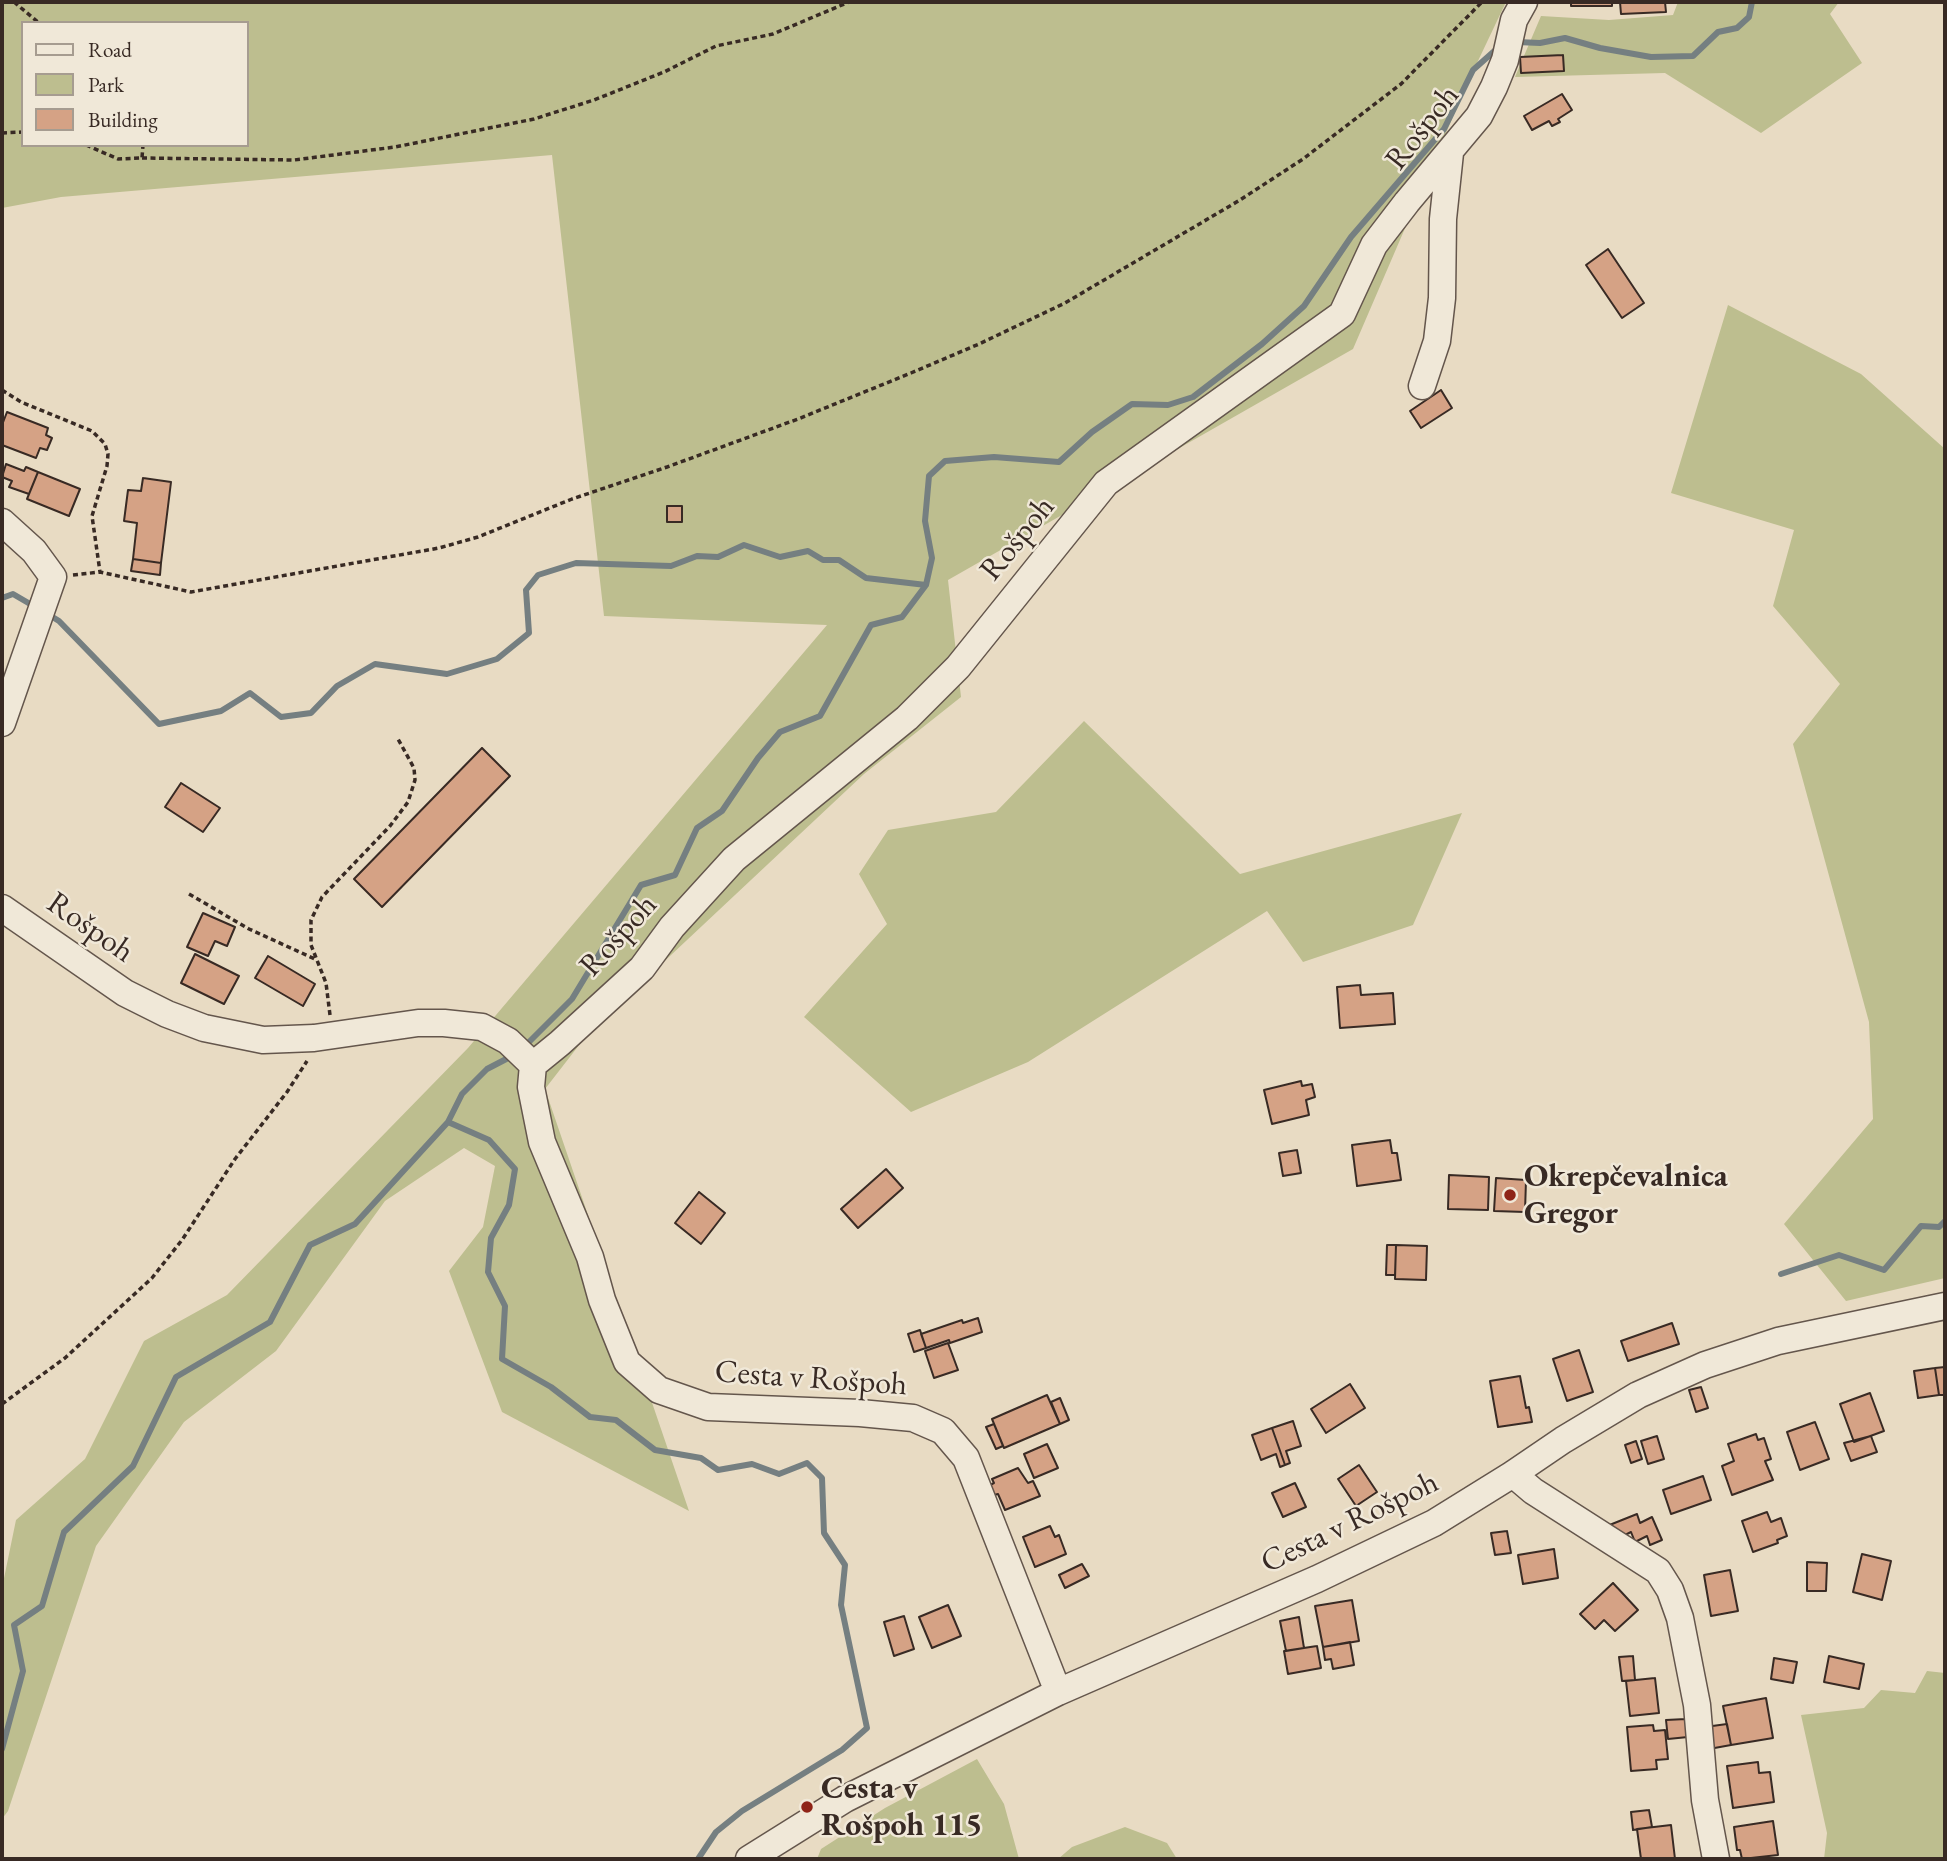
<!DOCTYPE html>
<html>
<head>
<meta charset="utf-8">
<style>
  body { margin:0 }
  #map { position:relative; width:1947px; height:1861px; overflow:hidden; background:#e8dbc3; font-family:"EB Garamond",serif }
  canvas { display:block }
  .frame { position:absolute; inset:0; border:4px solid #382a24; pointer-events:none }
  .legend { position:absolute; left:21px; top:21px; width:228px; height:126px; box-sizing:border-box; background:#f0e8d8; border:2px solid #a69c90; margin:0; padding:9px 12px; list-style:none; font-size:21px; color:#382a24 }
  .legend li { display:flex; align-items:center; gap:14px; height:35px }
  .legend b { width:35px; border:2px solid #a69c90 }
</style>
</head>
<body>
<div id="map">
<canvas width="1947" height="1861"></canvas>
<div class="frame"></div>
<ul class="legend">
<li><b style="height:9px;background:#f0e8d8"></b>Road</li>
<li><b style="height:19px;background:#bdbe8f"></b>Park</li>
<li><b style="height:19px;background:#d5a285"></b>Building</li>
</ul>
</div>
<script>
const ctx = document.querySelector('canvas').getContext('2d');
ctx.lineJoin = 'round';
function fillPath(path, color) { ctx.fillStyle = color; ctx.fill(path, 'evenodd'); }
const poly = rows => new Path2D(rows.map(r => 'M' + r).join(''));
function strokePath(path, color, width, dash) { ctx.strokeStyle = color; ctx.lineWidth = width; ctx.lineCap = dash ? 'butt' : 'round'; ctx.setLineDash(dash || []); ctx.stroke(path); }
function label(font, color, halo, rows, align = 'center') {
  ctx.font = font + ' "EB Garamond",serif'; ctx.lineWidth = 5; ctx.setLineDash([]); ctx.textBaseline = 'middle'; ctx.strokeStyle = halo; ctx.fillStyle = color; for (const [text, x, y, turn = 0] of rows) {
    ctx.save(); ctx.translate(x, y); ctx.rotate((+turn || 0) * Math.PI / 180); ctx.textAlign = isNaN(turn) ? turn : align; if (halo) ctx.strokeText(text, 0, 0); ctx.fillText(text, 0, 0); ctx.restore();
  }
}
const green = poly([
  [2,2,1506,2,1468,82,1353,349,948,580,961,697,864,774,590,1031,545,1089,689,1511,502,1412,449,1271,483,1227,495,1166,464,1148,385,1201,276,1351,184,1422,96,1546,8,1811,2,1819,2,1588,16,1520,85,1459,144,1341,227,1295,468,1048,827,625,604,616,552,155,61,197,2,208],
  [23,23,247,23,247,145,23,145],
  [1678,2,1839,2,1830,14,1862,63,1761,133,1665,73,1515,77,1541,16,1609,20,1673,15],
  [1728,305,1861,374,1945,449,1945,1278,1846,1301,1784,1224,1873,1119,1869,1022,1793,744,1840,684,1773,606,1794,530,1671,493],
  [1084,721,1240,874,1462,813,1413,925,1303,962,1267,911,1028,1062,911,1112,804,1017,887,924,859,874,888,830,996,812],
  [1927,1671,1945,1673,1945,1859,1824,1859,1827,1833,1801,1715,1864,1708,1881,1690,1915,1693],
  [977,1759,1004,1804,1019,1859,817,1859,821,1849,885,1808],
  [1125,1827,1167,1843,1177,1859,1058,1859,1072,1847]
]);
const stream = poly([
  [1517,42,1540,43,1565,38,1600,48,1651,57,1693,56,1718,32,1737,28,1749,17,1752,2],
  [2,598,13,594,37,608],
  [46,613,59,621,159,724,221,711,250,693,281,717,311,713,337,686,375,664,447,674,497,659,529,633,526,590,538,575,576,563,671,566,697,556,718,557,744,545,780,557,808,551,823,560,839,560,866,578,926,585],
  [524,1047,572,999,641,885,675,875,697,828,722,811,758,758,780,732,820,716,871,625,902,617,926,585,932,558,925,521,929,476,945,461,994,457,1059,462,1092,432,1132,404,1168,405,1193,397,1262,344,1304,306,1351,237,1444,129,1473,70,1500,46],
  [448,1122,489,1140,515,1169,509,1205,491,1238,488,1272,505,1306,502,1359,551,1387,590,1417,616,1420,655,1450,701,1458,718,1470,752,1464,779,1474,807,1463,822,1478,824,1533,845,1565,841,1605,867,1728,842,1750,742,1811,716,1832,698,1859],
  [1781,1274,1839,1255,1884,1270,1921,1226,1939,1227,1945,1221],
  [2,1749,23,1671,14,1625,42,1606,64,1532,133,1466,176,1377,270,1322,310,1245,355,1224,448,1122,462,1094,487,1069,512,1056]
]);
const building = poly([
  [1571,2,1612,2,1612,6,1571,6,1571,2],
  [1620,2,1665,2,1666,12,1621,14,1620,2],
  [1563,55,1564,71,1521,73,1520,57,1563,55],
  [1562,94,1572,110,1558,119,1560,122,1552,126,1549,121,1532,130,1524,116,1562,94],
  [1608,249,1644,303,1622,318,1586,265,1608,249],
  [1441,390,1452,408,1421,428,1410,411,1441,390],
  [7,412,48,428,46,435,52,438,47,450,40,448,36,458,2,445,2,425,7,412],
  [6,464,24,471,26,467,38,472,29,494,9,487,12,481,2,477,6,464],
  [38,472,80,489,69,516,27,499,38,472],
  [143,478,171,482,161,563,133,559,137,523,124,521,128,490,141,491,143,478],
  [667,506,682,506,682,522,667,522,667,506],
  [133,559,161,563,160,575,131,571,133,559],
  [482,748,510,776,382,907,354,879,482,748],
  [181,783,220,808,203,832,165,807,181,783],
  [203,913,235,927,227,946,215,941,208,956,187,947,203,913],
  [195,954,239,976,224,1004,181,983,195,954],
  [268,956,315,984,303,1006,255,978,268,956],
  [1360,985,1361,995,1393,993,1395,1024,1340,1028,1337,987,1360,985],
  [1301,1081,1302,1086,1312,1084,1315,1097,1306,1100,1309,1115,1272,1124,1264,1090,1301,1081],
  [1390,1140,1392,1153,1397,1153,1401,1180,1357,1186,1352,1145,1390,1140],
  [1297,1150,1301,1173,1283,1176,1279,1153,1297,1150],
  [886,1169,903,1188,858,1228,841,1209,886,1169],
  [1449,1175,1489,1177,1488,1210,1448,1209,1449,1175],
  [1496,1178,1526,1180,1525,1212,1494,1211,1496,1178],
  [699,1192,725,1213,701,1244,675,1223,699,1192],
  [1387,1245,1396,1245,1395,1275,1386,1275,1387,1245],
  [1396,1245,1427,1246,1426,1280,1395,1279,1396,1245],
  [978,1318,982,1332,950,1343,949,1340,926,1348,921,1334,962,1320,963,1323,978,1318],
  [1672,1323,1679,1344,1628,1361,1621,1341,1672,1323],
  [920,1330,926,1348,914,1352,908,1334,920,1330],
  [948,1343,958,1370,934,1378,925,1351,948,1343],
  [1579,1350,1593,1392,1567,1401,1553,1359,1579,1350],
  [1945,1367,1945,1395,1939,1395,1935,1368,1945,1367],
  [1935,1368,1939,1395,1918,1398,1914,1371,1935,1368],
  [1520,1376,1526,1408,1529,1407,1532,1422,1498,1427,1490,1381,1520,1376],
  [1350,1384,1365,1408,1326,1433,1311,1409,1350,1384],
  [1701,1387,1708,1408,1696,1412,1689,1390,1701,1387],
  [1870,1393,1884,1431,1854,1442,1840,1404,1870,1393],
  [1047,1395,1060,1424,1004,1448,992,1419,1047,1395],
  [1060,1398,1069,1420,1060,1424,1051,1402,1060,1398],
  [1293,1421,1301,1446,1286,1451,1290,1463,1285,1465,1272,1428,1293,1421],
  [1815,1422,1829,1459,1800,1470,1787,1432,1815,1422],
  [994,1424,1003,1446,996,1449,986,1427,994,1424],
  [1272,1428,1285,1465,1280,1467,1276,1454,1261,1460,1252,1435,1272,1428],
  [1756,1434,1758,1440,1764,1438,1771,1459,1765,1461,1773,1480,1732,1495,1722,1466,1734,1461,1728,1444,1756,1434],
  [1657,1436,1664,1459,1648,1464,1641,1441,1657,1436],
  [1871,1436,1877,1452,1851,1461,1844,1443,1871,1436],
  [1636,1441,1642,1459,1631,1463,1625,1445,1636,1441],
  [1047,1444,1058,1468,1034,1478,1024,1454,1047,1444],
  [1359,1465,1377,1492,1356,1506,1338,1479,1359,1465],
  [1018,1468,1028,1483,1033,1481,1040,1496,1005,1510,998,1494,994,1495,990,1485,994,1483,992,1479,1018,1468],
  [1703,1476,1711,1500,1671,1514,1663,1490,1703,1476],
  [1295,1483,1306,1507,1283,1517,1272,1493,1295,1483],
  [1767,1512,1771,1522,1781,1518,1787,1536,1777,1540,1778,1543,1753,1552,1742,1521,1767,1512],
  [1637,1514,1640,1523,1652,1517,1662,1540,1650,1545,1647,1536,1635,1542,1631,1532,1623,1536,1607,1526,1637,1514],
  [1050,1526,1055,1537,1059,1535,1066,1554,1035,1567,1023,1537,1050,1526],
  [1507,1531,1511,1553,1495,1555,1491,1533,1507,1531],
  [1554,1549,1558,1578,1523,1584,1518,1555,1554,1549],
  [1862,1554,1891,1561,1882,1600,1853,1592,1862,1554],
  [1807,1562,1827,1563,1826,1591,1807,1591,1807,1562],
  [1082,1564,1089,1576,1065,1588,1059,1575,1082,1564],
  [1730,1570,1738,1611,1711,1616,1704,1575,1730,1570],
  [1613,1583,1638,1610,1615,1631,1604,1620,1595,1629,1580,1614,1613,1583],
  [1352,1600,1359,1641,1323,1647,1315,1606,1352,1600],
  [948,1605,961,1636,932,1648,919,1617,948,1605],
  [904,1616,914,1649,894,1656,884,1622,904,1616],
  [1299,1617,1304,1648,1286,1651,1280,1621,1299,1617],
  [1350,1642,1354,1665,1333,1669,1331,1659,1325,1660,1323,1647,1350,1642],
  [1317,1646,1321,1668,1288,1674,1284,1651,1317,1646],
  [1633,1656,1635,1680,1622,1681,1619,1657,1633,1656],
  [1829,1656,1864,1664,1859,1689,1824,1682,1829,1656],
  [1774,1658,1797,1662,1793,1683,1771,1679,1774,1658],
  [1655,1678,1659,1713,1630,1716,1626,1681,1655,1678],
  [1766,1698,1773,1738,1731,1745,1723,1706,1766,1698],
  [1686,1719,1688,1737,1668,1739,1666,1720,1686,1719],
  [1727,1724,1731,1745,1709,1749,1705,1727,1727,1724],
  [1653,1725,1654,1731,1665,1730,1668,1759,1656,1760,1657,1769,1631,1771,1627,1727,1653,1725],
  [1758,1762,1759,1773,1770,1772,1774,1802,1733,1808,1727,1766,1758,1762],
  [1649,1810,1652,1827,1633,1830,1631,1812,1649,1810],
  [1773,1821,1778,1855,1742,1859,1740,1850,1737,1850,1734,1827,1773,1821],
  [1671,1825,1675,1859,1641,1859,1637,1829,1671,1825]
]);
const path = poly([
  [14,2,39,23],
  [2,133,23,132],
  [86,145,118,159,142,158,143,145],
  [142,158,294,160,395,147,534,119,594,100,664,72,716,46,773,34,849,2],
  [2,390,21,402,92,431,105,444,108,454,107,466,92,516,100,572],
  [73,575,100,572,191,592,439,548,478,537,572,499,667,467,798,419,911,373,979,344,1065,303,1240,200,1303,159,1401,84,1482,2],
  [189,894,249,929,315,959],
  [330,1015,326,983,311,945,311,920,322,897,390,826,408,802,415,780,414,768,398,739],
  [2,1404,65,1358,152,1278,182,1240,235,1159,287,1092,307,1061]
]);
const minor = poly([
  [1422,386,1437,341,1442,298,1443,219,1450,153],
  [2,522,34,551,53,577,2,723],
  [2,908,125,993,167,1014,204,1028,263,1040,314,1038,418,1023,444,1023,482,1027,508,1041,533,1065],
  [533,1065,560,1043,642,968,672,927,734,859,907,718,958,667,1106,483,1342,314,1374,245,1407,202,1479,116,1494,87,1505,60,1514,20,1524,2],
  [533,1065,531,1087,542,1142,590,1257,602,1300,627,1362,659,1390,708,1407,860,1413,913,1418,943,1431,966,1458,1058,1692],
  [1513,1474,1533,1491,1658,1571,1670,1590,1680,1618,1697,1705,1705,1800,1716,1859],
  [749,1859,845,1799,1058,1692,1317,1579,1434,1523,1513,1474,1563,1440,1638,1395,1705,1365,1778,1341,1945,1306]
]);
const markers = [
  [1510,1195,7,"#8f2418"],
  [807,1807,7,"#8f2418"]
];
const streetNames = [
  ["Rošpoh",1423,128,-52],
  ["Rošpoh",1018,539,-51],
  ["Rošpoh",90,928,35],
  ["Rošpoh",619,936,-48],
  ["Cesta v Rošpoh",811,1379,4],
  ["Cesta v Rošpoh",1350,1523,-26]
];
const poiNames = [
  ["Okrepčevalnica",1524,1177],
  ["Gregor",1524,1214],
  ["Cesta v",821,1789],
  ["Rošpoh 115",821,1826]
];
fillPath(green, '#bdbe8f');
strokePath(stream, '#757f81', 6);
fillPath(building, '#d5a285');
strokePath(building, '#382a24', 2);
strokePath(minor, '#64564c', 29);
strokePath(path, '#382a24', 3.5, [5, 3.5]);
strokePath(minor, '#f0e8d8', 26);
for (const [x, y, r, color] of markers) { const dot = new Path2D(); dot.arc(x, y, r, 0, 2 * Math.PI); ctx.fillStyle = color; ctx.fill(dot); strokePath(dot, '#f0e8d8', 2.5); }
label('32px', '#382a24', '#f0e8d8', streetNames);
label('bold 32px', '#382a24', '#f0e8d8', poiNames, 'left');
</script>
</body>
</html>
